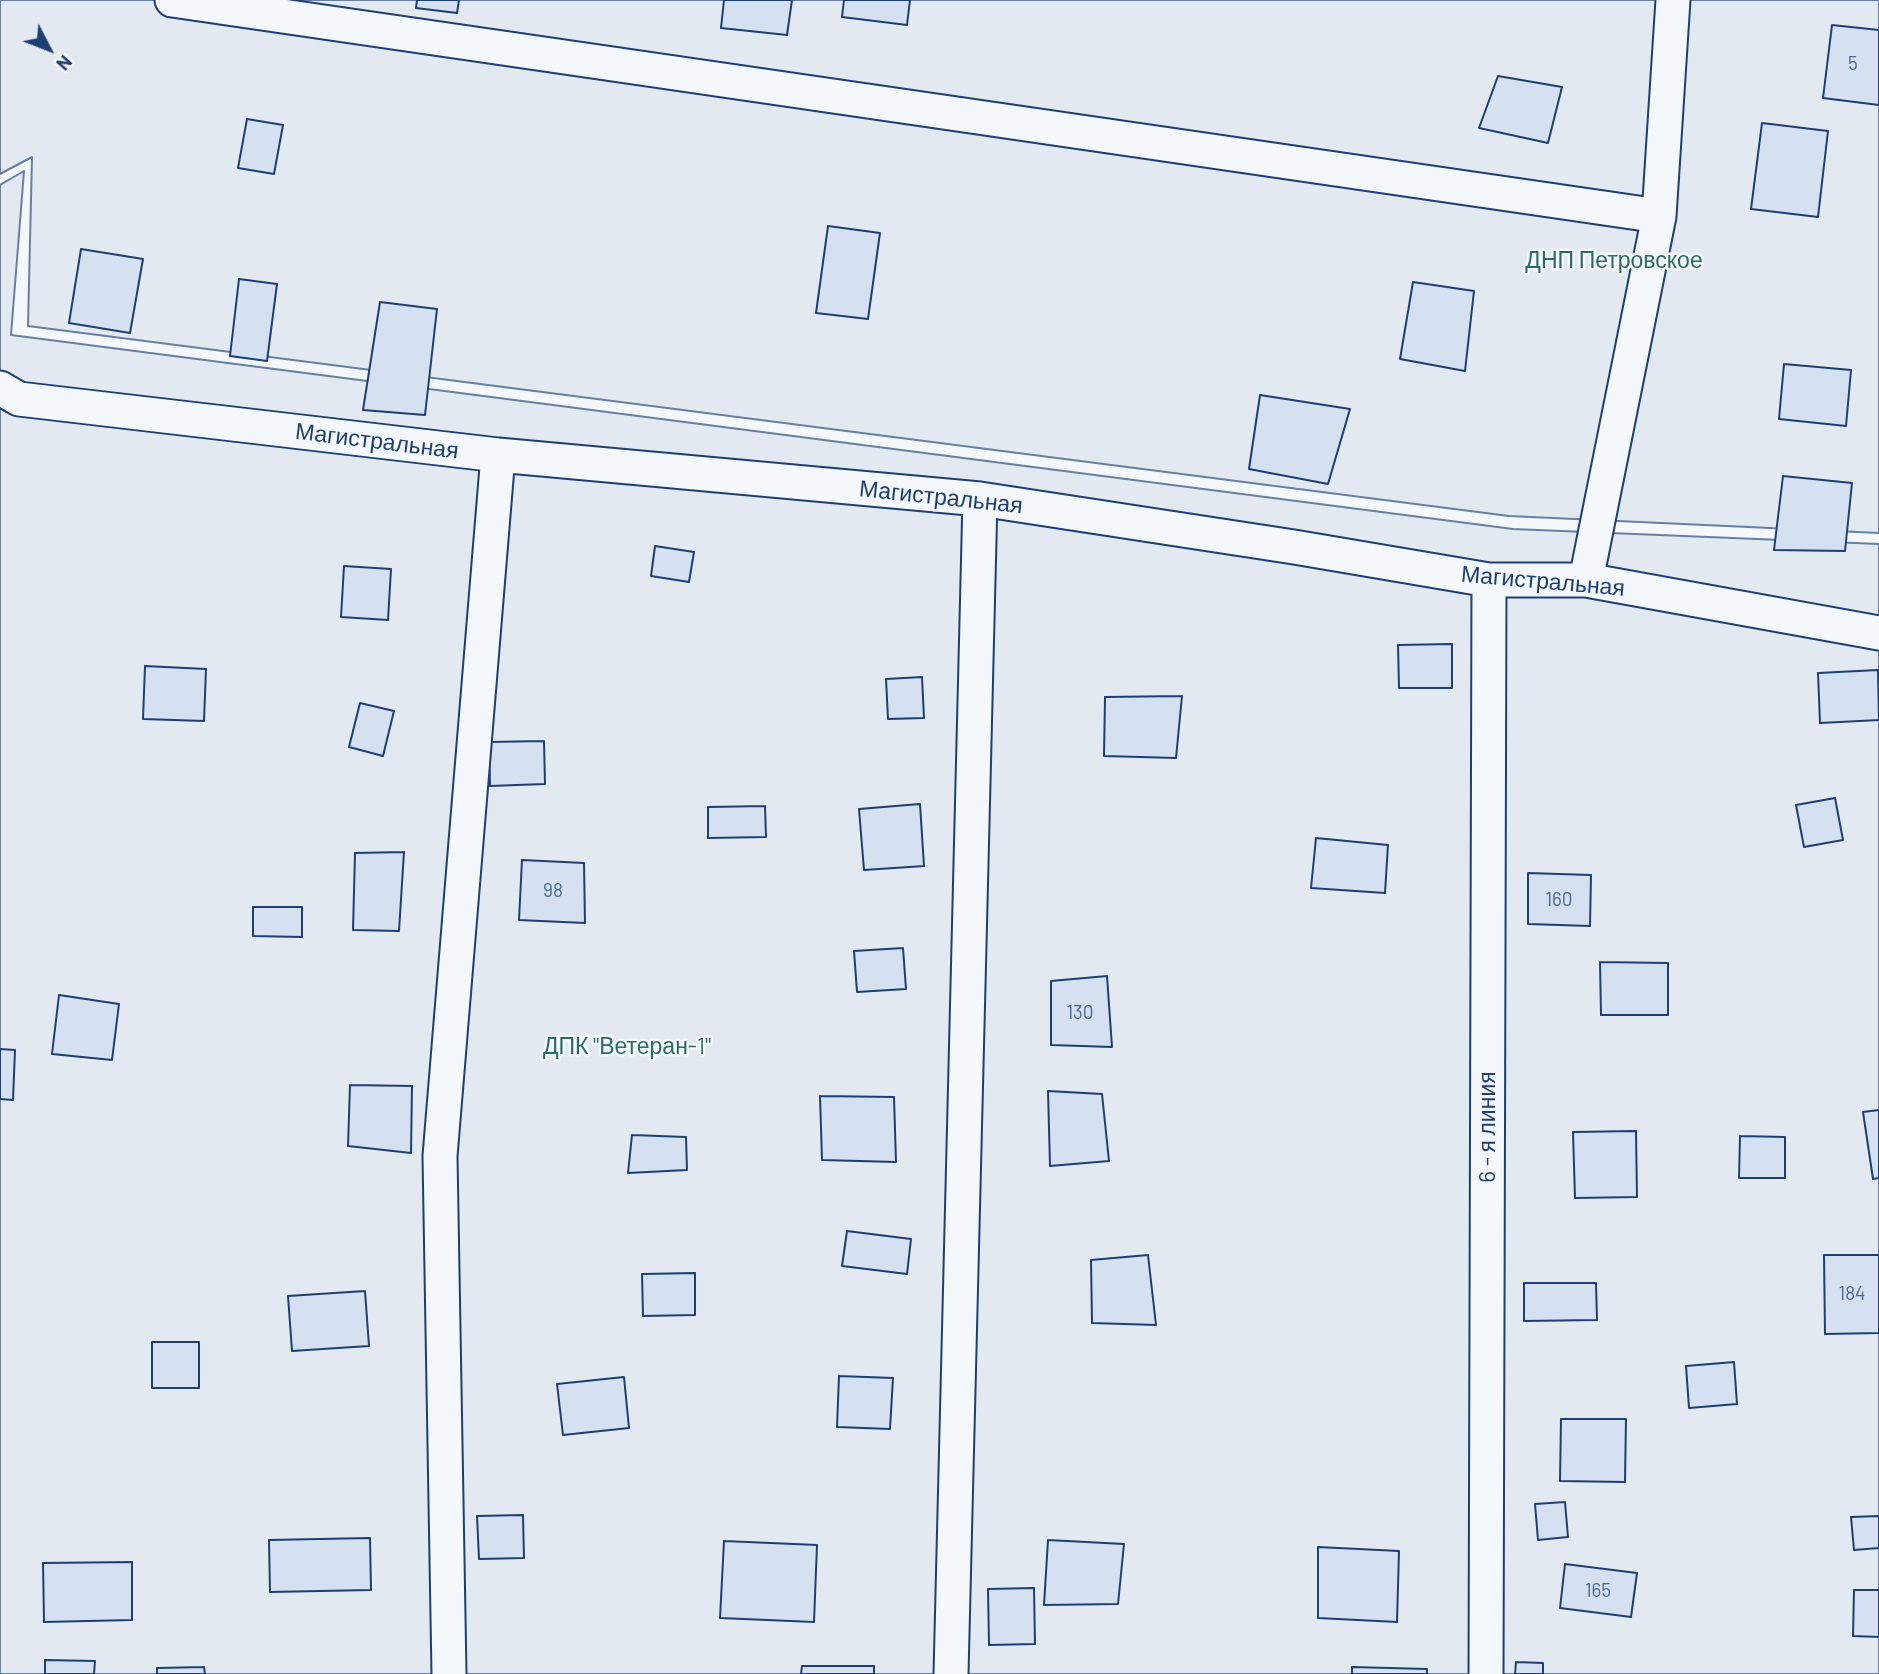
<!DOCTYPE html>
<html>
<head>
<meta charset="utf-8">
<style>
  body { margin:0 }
  #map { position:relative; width:1879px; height:1674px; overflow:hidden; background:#f4f7fb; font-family:Barlow,sans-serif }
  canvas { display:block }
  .north { position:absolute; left:14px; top:14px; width:70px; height:70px; -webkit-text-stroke:5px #f4f7fb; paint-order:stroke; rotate:132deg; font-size:19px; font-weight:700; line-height:28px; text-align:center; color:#1d3f73 }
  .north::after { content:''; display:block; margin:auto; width:24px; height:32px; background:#1d3f73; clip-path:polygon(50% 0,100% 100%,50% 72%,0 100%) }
</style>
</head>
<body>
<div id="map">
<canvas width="1879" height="1674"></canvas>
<div class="north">N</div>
</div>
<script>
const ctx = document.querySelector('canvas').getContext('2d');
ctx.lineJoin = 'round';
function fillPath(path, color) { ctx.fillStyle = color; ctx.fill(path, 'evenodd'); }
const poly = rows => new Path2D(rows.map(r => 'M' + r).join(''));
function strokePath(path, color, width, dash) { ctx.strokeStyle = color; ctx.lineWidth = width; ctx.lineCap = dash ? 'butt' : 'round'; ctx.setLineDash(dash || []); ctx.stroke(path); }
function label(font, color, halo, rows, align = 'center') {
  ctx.font = font + ' Barlow,sans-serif'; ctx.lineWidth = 5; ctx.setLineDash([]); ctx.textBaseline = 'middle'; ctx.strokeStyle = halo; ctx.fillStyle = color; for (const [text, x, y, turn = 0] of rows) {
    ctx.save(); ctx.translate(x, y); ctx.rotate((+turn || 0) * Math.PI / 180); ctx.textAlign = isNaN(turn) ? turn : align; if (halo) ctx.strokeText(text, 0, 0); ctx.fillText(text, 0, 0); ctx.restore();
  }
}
const green = poly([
  [0,0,1879,0,1879,533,1509,516,28,326,32,157,0,174,0,0],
  [24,171,11,335,1513,529,1879,544,1879,1674,0,1674,0,185,24,171]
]);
const building = poly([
  [417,0,459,0,457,13,416,8,417,0],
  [724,0,792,0,787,35,721,28,724,0],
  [844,0,910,0,907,25,842,17,844,0],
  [1832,25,1879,30,1879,105,1823,98,1832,25],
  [1498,76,1562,87,1548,143,1479,128,1498,76],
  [247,119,283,125,274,174,238,168,247,119],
  [1762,123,1828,131,1818,217,1751,209,1762,123],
  [828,226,880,233,868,319,816,313,828,226],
  [81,249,143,259,130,333,69,323,81,249],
  [239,279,277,284,267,361,230,356,239,279],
  [1413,282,1474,291,1465,371,1400,359,1413,282],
  [380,302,437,309,425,415,363,410,380,302],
  [1784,364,1851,370,1846,426,1779,419,1784,364],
  [1260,395,1350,409,1328,484,1249,469,1260,395],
  [1783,476,1852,483,1845,551,1774,550,1783,476],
  [655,546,694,552,689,582,651,576,655,546],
  [344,566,391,569,388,620,341,617,344,566],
  [1452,644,1452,688,1399,688,1398,645,1452,644],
  [145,666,206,669,204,721,143,719,145,666],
  [1878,670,1879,720,1820,723,1818,673,1878,670],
  [922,677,924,718,888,719,886,679,922,677],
  [1182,696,1176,758,1104,756,1105,697,1182,696],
  [360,703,394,711,383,756,349,747,360,703],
  [544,741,545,784,490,786,489,742,544,741],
  [1835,798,1843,840,1804,847,1796,805,1835,798],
  [920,804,924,866,864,870,859,809,920,804],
  [765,806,766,837,708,838,708,807,765,806],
  [1316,838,1388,845,1385,893,1311,888,1316,838],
  [404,852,399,931,353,930,355,853,404,852],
  [522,860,584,863,585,923,519,920,522,860],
  [1528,873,1591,875,1590,926,1528,924,1528,873],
  [253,907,302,907,302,937,253,936,253,907],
  [903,948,906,989,857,992,854,951,903,948],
  [1600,962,1668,963,1668,1015,1601,1015,1600,962],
  [1107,976,1112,1047,1051,1045,1051,981,1107,976],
  [59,995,119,1004,112,1060,52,1054,59,995],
  [0,1049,15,1050,13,1100,0,1099,0,1049],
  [350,1085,412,1086,411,1153,348,1146,350,1085],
  [1048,1091,1102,1094,1109,1161,1050,1166,1048,1091],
  [820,1096,894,1097,896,1162,822,1160,820,1096],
  [1879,1110,1879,1178,1873,1179,1863,1112,1879,1110],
  [1636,1131,1637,1197,1575,1198,1573,1132,1636,1131],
  [632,1135,686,1137,687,1170,628,1173,632,1135],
  [1740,1136,1785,1137,1785,1178,1739,1178,1740,1136],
  [847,1231,911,1239,907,1274,842,1266,847,1231],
  [1148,1255,1156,1325,1092,1323,1091,1260,1148,1255],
  [1824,1255,1879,1255,1879,1333,1825,1334,1824,1255],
  [695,1273,695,1315,643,1316,642,1274,695,1273],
  [1524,1283,1596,1283,1597,1320,1524,1321,1524,1283],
  [365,1291,369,1346,292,1351,288,1296,365,1291],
  [152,1342,199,1342,199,1388,152,1388,152,1342],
  [1734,1362,1737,1404,1689,1408,1686,1366,1734,1362],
  [839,1376,893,1378,890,1429,837,1427,839,1376],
  [624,1377,629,1428,563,1435,557,1384,624,1377],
  [1561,1419,1626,1419,1625,1482,1560,1481,1561,1419],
  [1565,1502,1568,1537,1538,1540,1535,1504,1565,1502],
  [523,1515,524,1558,479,1559,477,1516,523,1515],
  [1879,1516,1879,1548,1854,1550,1851,1517,1879,1516],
  [370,1538,371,1590,270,1592,269,1540,370,1538],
  [1048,1540,1124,1544,1118,1604,1044,1605,1048,1540],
  [724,1541,817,1545,814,1622,720,1618,724,1541],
  [1318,1547,1399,1551,1397,1622,1318,1618,1318,1547],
  [132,1562,132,1620,44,1622,43,1563,132,1562],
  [1565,1564,1637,1573,1631,1617,1560,1608,1565,1564],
  [1034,1588,1035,1644,989,1645,988,1589,1034,1588],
  [1854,1590,1879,1590,1879,1637,1853,1636,1854,1590],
  [45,1660,95,1661,94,1674,45,1674,45,1660],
  [1516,1662,1543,1663,1543,1674,1515,1674,1516,1662],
  [802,1666,874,1666,874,1674,801,1674,802,1666],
  [204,1667,205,1674,157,1674,157,1668,204,1667],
  [1352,1667,1427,1669,1427,1674,1352,1674,1352,1667]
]);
const minor = poly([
  [172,0,1659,216],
  [0,388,19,399,498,455,980,499,1294,547,1489,580,1586,580,1879,633],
  [1586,580,1659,216,1673,0],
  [449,1674,440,1156,498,455],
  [951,1674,980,499],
  [1486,1674,1489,580]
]);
const numberNames = [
  ["5",1853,64],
  ["98",553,891],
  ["160",1559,900],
  ["130",1080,1013],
  ["184",1852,1294],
  ["165",1598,1591]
];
const parkNames = [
  ["ДНП Петровское",1614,260],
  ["ДПК \"Ветеран-1\"",627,1046]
];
const streetNames = [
  ["Магистральная",377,441,7],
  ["Магистральная",941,497,6],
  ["Магистральная",1543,581,5],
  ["6 - я линия",1487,1127,-90]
];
fillPath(green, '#e3e9f0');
strokePath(green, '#687fa3', 2);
fillPath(building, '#d5e0f0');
strokePath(building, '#1d3f73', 2);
strokePath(minor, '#1d3f73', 37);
strokePath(minor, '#f4f7fb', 33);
label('19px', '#4b6792', null, numberNames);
label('23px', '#2c6c60', '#f4f7fb', parkNames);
label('23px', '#1d3f73', '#f4f7fb', streetNames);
</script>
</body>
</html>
